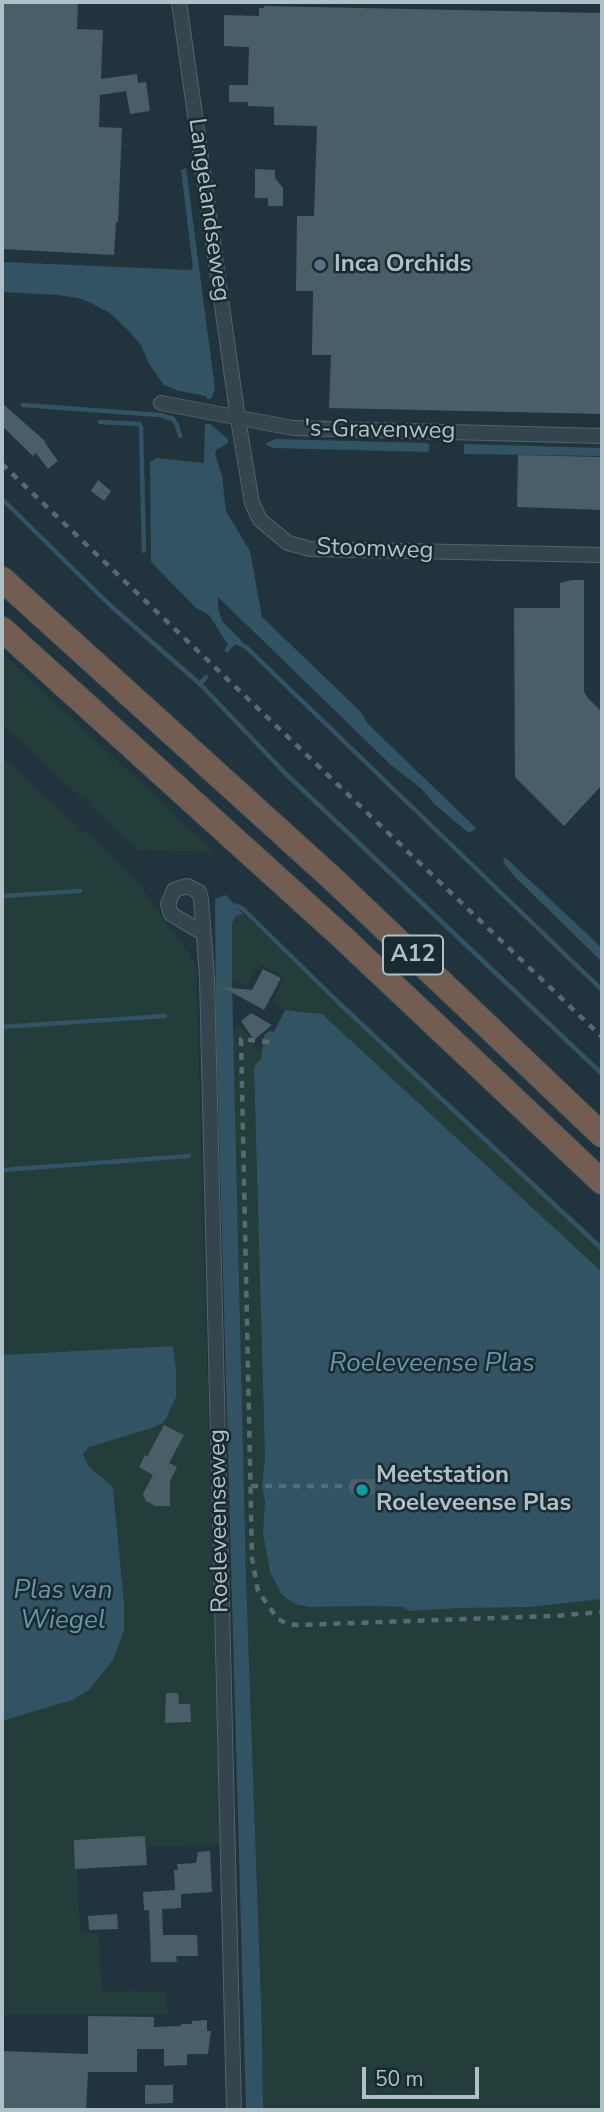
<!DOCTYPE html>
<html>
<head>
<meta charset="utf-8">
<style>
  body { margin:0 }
  #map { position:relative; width:604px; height:2112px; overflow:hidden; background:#21343d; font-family:"Nunito Sans",sans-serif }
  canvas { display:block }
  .frame { position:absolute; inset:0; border:4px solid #b0c0c8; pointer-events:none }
  .scale { position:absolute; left:362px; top:2067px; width:117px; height:32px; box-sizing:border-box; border:4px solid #b0c0c8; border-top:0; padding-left:9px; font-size:21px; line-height:24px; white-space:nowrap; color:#b0c0c8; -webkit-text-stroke:5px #1a2a31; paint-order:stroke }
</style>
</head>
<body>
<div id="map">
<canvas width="604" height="2112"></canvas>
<div class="frame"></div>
<div class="scale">50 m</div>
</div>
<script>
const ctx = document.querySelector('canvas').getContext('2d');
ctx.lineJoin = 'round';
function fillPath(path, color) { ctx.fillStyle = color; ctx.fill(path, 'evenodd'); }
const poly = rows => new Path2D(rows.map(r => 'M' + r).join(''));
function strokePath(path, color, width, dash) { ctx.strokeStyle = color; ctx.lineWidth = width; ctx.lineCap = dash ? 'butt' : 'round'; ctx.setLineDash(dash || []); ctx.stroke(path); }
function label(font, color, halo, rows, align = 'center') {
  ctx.font = font + ' "Nunito Sans",sans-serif'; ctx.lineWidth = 5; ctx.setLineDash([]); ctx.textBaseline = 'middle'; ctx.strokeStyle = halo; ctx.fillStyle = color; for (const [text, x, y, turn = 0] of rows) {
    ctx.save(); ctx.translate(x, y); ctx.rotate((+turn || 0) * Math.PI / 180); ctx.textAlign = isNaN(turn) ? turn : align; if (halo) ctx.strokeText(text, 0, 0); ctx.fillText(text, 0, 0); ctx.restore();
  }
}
const green = poly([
  [2,653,214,852,138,850,2,724],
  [2,758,133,876,196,964,220,1845,76,1847,80,1933,99,1933,102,1992,167,1991,167,2014,2,2014,2,1721,72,1699,89,1690,113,1660,124,1630,124,1603,113,1487,88,1467,83,1454,88,1447,164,1422,175,1397,176,1368,173,1346,2,1355],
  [243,914,376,1034,602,1246,602,1272,322,1014,285,1010,273,1002,284,977,260,965,247,985,232,982,232,924,235,916],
  [239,1025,254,1043,254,1048,262,1049,261,1059,255,1065,254,1069,265,1457,262,1486,264,1493,263,1519,267,1558,270,1572,282,1595,295,1604,309,1607,372,1606,402,1607,409,1611,460,1608,531,1607,602,1599,602,2110,263,2110,262,2030,246,1577,233,1026]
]);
const water = poly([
  [186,168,215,389,211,399,207,399,206,396,179,391,164,385,149,364,141,345,128,330,110,313,91,303,78,298,57,295,2,292,2,262,190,270,193,268,181,170],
  [205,424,210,424,228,439,228,443,216,450,215,454,222,476,226,511,250,551,262,617,362,713,367,723,476,828,469,833,434,804,422,789,391,765,218,597,218,608,222,621,242,641,230,648,209,615,196,608,151,562,150,462,157,458,204,463],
  [276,439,427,443,430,446,428,452,274,448,266,445,266,443],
  [464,444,602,448,602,456,464,454],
  [505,857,602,948,602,962,515,877,503,862],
  [226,895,243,914,235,916,232,924,232,982,246,1577,262,2030,263,2110,246,2110,216,1018,215,899],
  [285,1010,322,1014,602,1272,602,1599,531,1607,460,1608,409,1611,402,1607,372,1606,309,1607,295,1604,282,1595,270,1572,263,1533,265,1501,262,1486,265,1457,254,1069,255,1065,261,1059,264,1035,270,1031,274,1032],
  [173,1346,176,1368,176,1397,164,1422,155,1427,89,1447,83,1454,89,1467,113,1487,124,1603,124,1630,113,1660,89,1690,72,1700,2,1721,2,1355]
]);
const stream = poly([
  [23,405,160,415,173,419,177,425,180,436],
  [100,422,139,424,141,427,144,551],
  [2,499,112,607,200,684,285,773,602,1074],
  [227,650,234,641,246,647,602,990],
  [200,684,206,677],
  [2,896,80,891],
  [232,905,242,908,339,1003,602,1249],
  [2,1027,165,1016],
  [2,1170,189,1156]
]);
const building = poly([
  [2,2,78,2,77,29,103,30,101,79,137,74,138,83,146,82,150,111,130,114,126,91,100,95,99,127,122,128,118,222,116,222,114,255,2,249],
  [264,6,602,13,602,414,329,408,331,355,312,355,313,291,296,291,297,216,314,216,317,126,274,125,274,107,248,106,248,102,229,102,229,85,248,85,249,47,224,46,224,15,259,16,259,8,264,8],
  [255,169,275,170,275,178,283,188,283,206,268,206,268,198,255,198],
  [2,403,46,442,45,443,58,461,48,469,36,453,33,456,2,426],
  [518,455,602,457,602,510,517,507],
  [98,480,111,491,104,501,91,491],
  [573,580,584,580,584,691,587,697,602,712,602,785,564,826,515,777,514,608,560,608,560,583],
  [263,969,281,978,264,1010,222,987,252,990],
  [251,1013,272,1025,254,1040,241,1021],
  [164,1425,184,1435,169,1463,177,1467,170,1481,170,1506,155,1506,146,1501,143,1494,153,1475,139,1467,145,1455,147,1457],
  [350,1479,375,1479,375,1495,350,1494],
  [166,1693,178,1693,179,1704,190,1704,191,1722,165,1723],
  [145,1836,147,1865,75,1869,74,1840],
  [210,1851,212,1892,181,1894,181,1908,162,1909,163,1935,197,1935,198,1956,176,1956,177,1962,151,1962,149,1910,144,1910,143,1892,175,1890,174,1870,178,1870,177,1864,196,1863,198,1852],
  [117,1914,118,1929,89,1930,88,1916],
  [88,2016,154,2017,154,2027,181,2026,181,2024,192,2024,192,2021,207,2020,207,2031,211,2031,208,2054,187,2054,187,2065,164,2066,164,2049,137,2049,137,2072,88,2072,86,2110,2,2109,2,2051,88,2054],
  [145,2085,173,2085,173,2103,145,2104]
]);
const street = poly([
  [179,2,238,419,252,503,260,520,288,543,310,549,602,555],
  [161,403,293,428,602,436],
  [203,933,171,914,168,904,174,890,187,886,199,892,201,899,207,977,234,2110]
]);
const highway = poly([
  [2,579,335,881,602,1135],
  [2,629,340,935,602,1182]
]);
const rail = poly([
  [2,464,602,1037],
  [269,1042,241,1039,252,1558,258,1591,277,1618,285,1623,296,1625,554,1616,602,1612],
  [251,1486,350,1486]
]);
const markers = [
  [320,265,7,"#5c6f8a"],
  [362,1490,7,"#0f9aa8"]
];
const shields = [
  [413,955,60]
];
const shieldNames = [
  ["A12",413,955]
];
const streetNames = [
  ["Langelandseweg",208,210,82],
  ["'s-Gravenweg",380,431,1],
  ["Stoomweg",375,550,2],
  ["Roeleveenseweg",220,1521,-91]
];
const poiNames = [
  ["Inca Orchids",334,265],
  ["Meetstation",376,1476],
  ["Roeleveense Plas",376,1504]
];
const waterNames = [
  ["Roeleveense Plas",432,1365],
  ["Plas van",63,1592],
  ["Wiegel",63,1622]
];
fillPath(green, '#233e3a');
fillPath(water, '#325363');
strokePath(stream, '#325363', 4.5);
fillPath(building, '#4a5e68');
strokePath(street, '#53636a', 16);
strokePath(highway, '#405057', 26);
strokePath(street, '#35454d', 14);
strokePath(highway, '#735d52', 24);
strokePath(rail, '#576a74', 4.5, [7, 7]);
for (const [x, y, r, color] of markers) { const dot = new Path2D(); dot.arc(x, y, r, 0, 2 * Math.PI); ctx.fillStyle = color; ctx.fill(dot); strokePath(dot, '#1a2a31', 2.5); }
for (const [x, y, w] of shields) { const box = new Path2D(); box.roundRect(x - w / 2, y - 19.5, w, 39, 5); ctx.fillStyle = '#1a2a31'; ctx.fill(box); strokePath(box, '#b0c0c8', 2); }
label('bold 23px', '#b0c0c8', null, shieldNames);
label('24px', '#b0c0c8', '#1a2a31', streetNames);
label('bold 24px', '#b0c0c8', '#1a2a31', poiNames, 'left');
label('italic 26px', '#6795a9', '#1a2a31', waterNames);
</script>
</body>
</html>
